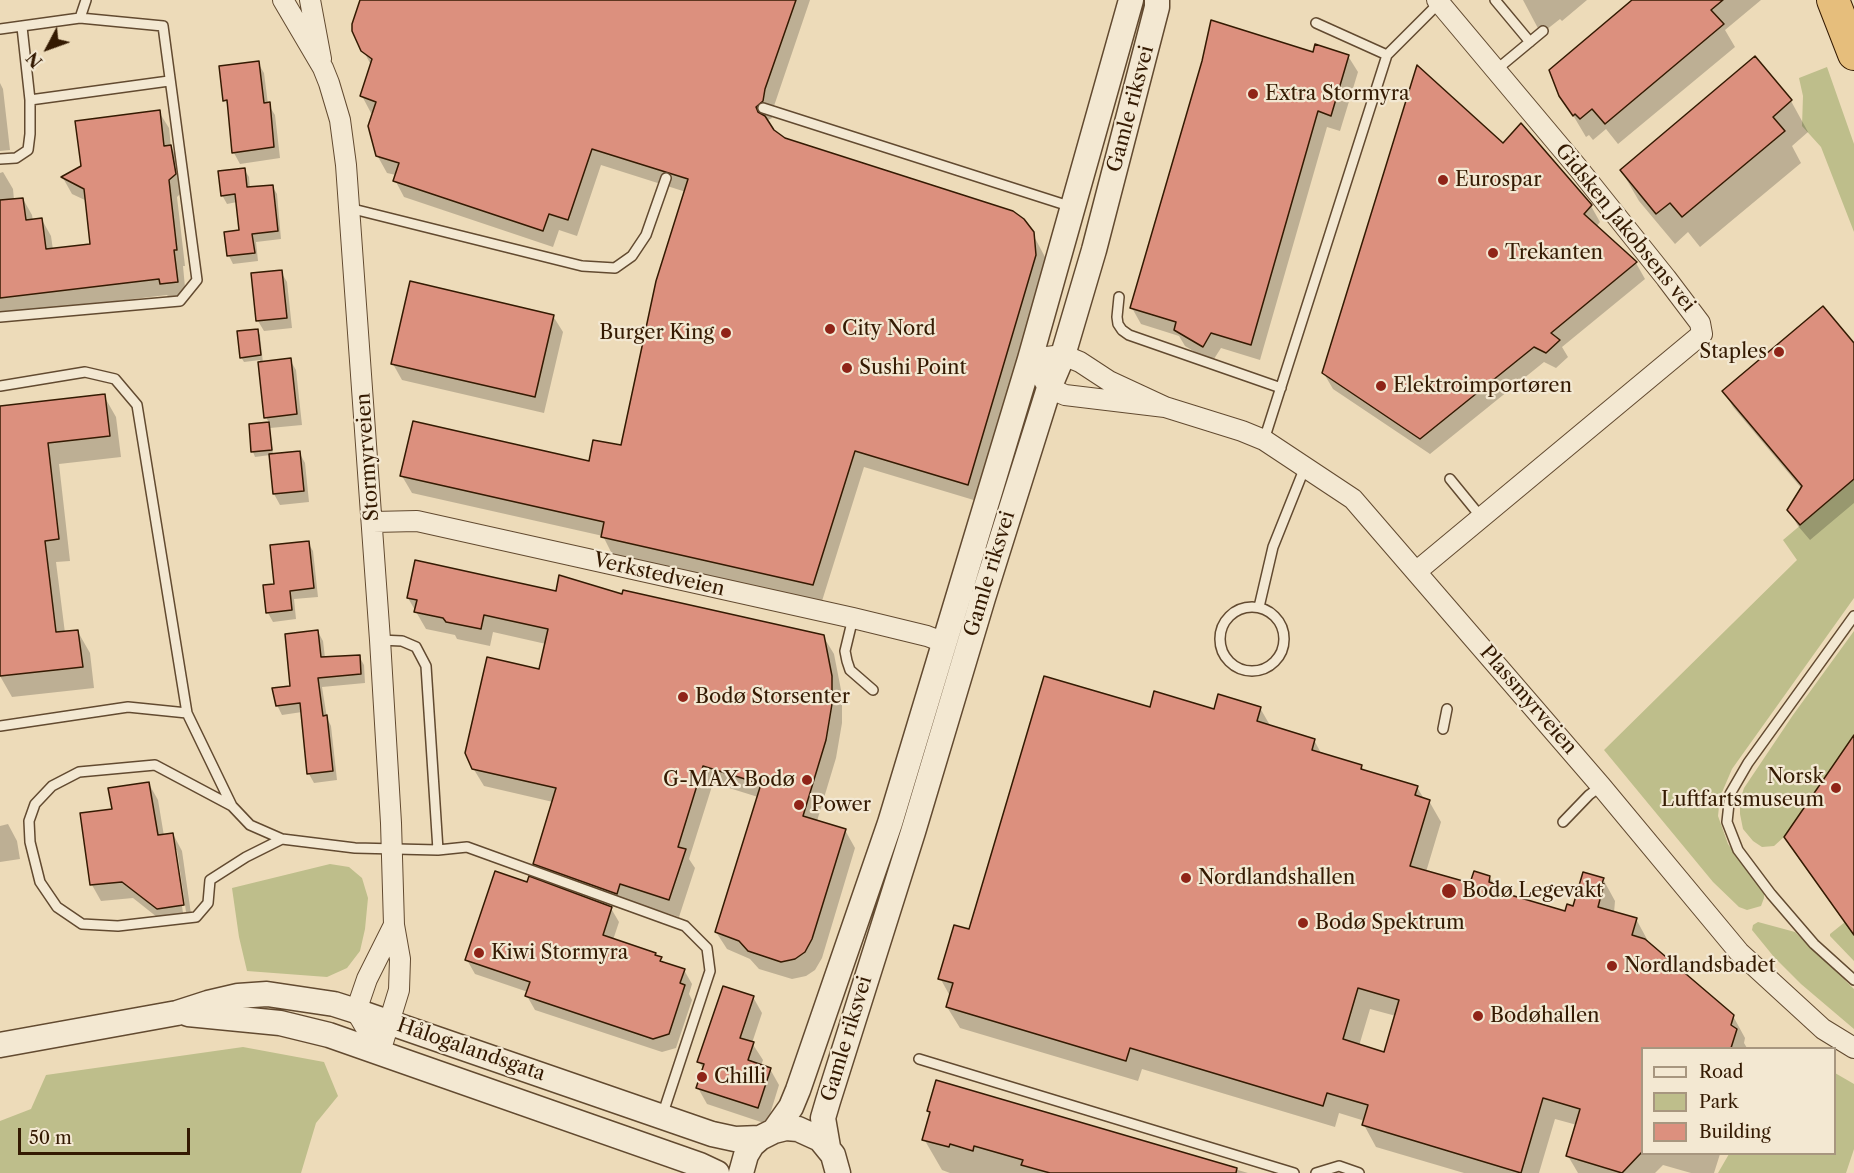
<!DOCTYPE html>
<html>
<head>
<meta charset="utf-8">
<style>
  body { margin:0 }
  #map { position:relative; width:1854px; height:1173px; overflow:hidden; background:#eddbb9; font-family:"Libre Caslon Text",serif }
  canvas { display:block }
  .legend { position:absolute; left:1641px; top:1047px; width:195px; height:108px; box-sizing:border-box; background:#f3e8d2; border:2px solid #a7967f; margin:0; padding:8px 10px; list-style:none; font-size:18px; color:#341a02 }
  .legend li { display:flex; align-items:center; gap:12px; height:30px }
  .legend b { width:30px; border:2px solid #a7967f }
  .north { position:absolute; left:18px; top:18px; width:60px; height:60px; -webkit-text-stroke:4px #f3e8d2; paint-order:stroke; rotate:229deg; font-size:16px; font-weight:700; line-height:24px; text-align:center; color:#341a02 }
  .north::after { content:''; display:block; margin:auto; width:21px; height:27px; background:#341a02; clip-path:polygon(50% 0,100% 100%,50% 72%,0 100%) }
  .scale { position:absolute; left:18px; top:1128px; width:172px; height:27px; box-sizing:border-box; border:3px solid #341a02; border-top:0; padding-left:8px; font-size:18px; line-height:21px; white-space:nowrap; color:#341a02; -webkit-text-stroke:4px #f3e8d2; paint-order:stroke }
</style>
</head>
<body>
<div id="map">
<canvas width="1854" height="1173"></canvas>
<ul class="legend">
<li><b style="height:8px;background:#f3e8d2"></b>Road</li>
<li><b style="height:16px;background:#bebe8b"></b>Park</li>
<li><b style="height:16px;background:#dc907e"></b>Building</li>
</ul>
<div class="north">N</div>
<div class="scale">50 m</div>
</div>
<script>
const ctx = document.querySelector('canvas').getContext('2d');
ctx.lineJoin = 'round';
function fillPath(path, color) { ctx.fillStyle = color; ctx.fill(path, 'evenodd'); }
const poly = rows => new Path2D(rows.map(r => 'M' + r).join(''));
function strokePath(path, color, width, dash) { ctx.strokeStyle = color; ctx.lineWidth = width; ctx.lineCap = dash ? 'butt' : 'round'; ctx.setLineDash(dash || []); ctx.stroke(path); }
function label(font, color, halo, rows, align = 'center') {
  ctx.font = font + ' "Libre Caslon Text",serif'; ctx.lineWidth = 4.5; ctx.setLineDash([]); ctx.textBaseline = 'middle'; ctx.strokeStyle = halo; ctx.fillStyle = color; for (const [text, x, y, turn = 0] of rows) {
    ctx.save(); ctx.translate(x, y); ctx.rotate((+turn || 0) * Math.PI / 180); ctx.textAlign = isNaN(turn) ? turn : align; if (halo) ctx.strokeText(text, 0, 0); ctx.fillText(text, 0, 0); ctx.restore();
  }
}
const green = poly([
  [1827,67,1854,144,1854,232,1821,147,1802,126,1803,96,1799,78],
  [1854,480,1854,598,1732,769,1720,797,1718,816,1728,844,1764,894,1764,898,1761,906,1747,910,1739,907,1713,882,1604,750,1797,560,1783,540],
  [1854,631,1854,735,1784,837,1774,846,1762,847,1753,841,1743,829,1740,814,1740,800,1744,788,1793,715],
  [330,864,349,867,362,878,368,898,365,929,360,951,347,968,327,977,247,971,239,937,232,888],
  [1758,922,1795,932,1854,989,1854,1029,1801,984,1774,957,1752,930,1753,925],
  [1845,922,1854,935,1854,961,1830,936,1830,934],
  [243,1047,324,1062,338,1096,316,1123,301,1173,0,1173,0,1121,31,1109,46,1075],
  [1835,1073,1854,1084,1854,1149,1846,1173,1718,1173,1729,1154,1834,1154]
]);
const shadow = poly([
  [361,0,810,0,774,106,772,118,766,121,773,131,784,139,1029,227,1045,257,1045,266,977,501,864,467,822,601,612,554,603,536,412,493,402,476,591,463,622,447,686,192,601,165,577,236,559,230,553,247,404,197,395,180,396,175,387,173,377,155,374,114,371,113,362,96,371,65,356,37],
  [1523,0,1587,0,1562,21,1560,19,1541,34],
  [1635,0,1761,0,1725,30,1735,47,1618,144,1606,129,1593,140,1589,135,1586,137,1561,95],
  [1314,54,1348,56,1358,72,1340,131,1327,127,1260,360,1221,348,1212,362,1185,346,1179,336,1141,324,1132,308],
  [258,63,264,73,268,104,275,115,280,158,240,164,234,153,229,107,225,100],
  [0,83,3,89,10,150,0,151],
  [1791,101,1808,132,1792,146,1801,163,1700,247,1688,232,1675,244,1639,201,1621,170],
  [159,112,169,128,171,147,180,163,184,190,177,197,185,266,183,266,186,298,171,300,167,295,0,315,0,173,3,172,13,189,14,200,23,199,32,215,33,221,42,220,51,236,53,250,92,245,87,201,72,194,63,178,82,167],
  [1504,145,1591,206,1600,222,1596,227,1636,263,1645,279,1562,347,1568,357,1556,368,1544,362,1430,454,1333,389,1323,372],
  [244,169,249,177,250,189,272,186,277,194,281,239,256,242,258,261,233,264,229,256,240,231,237,202,227,204,222,195],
  [281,272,287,282,292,328,264,331,258,321],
  [553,316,563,332,544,413,402,380,393,364],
  [257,330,260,335,263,363,290,360,296,370,302,425,270,428,273,455,299,452,305,463,309,502,280,505,274,494,270,455,255,457,253,452,250,426,269,423,266,417,260,360,244,362,241,357],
  [1854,346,1854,503,1810,540,1798,526,1789,510,1802,489,1733,407,1724,391],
  [104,396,116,417,121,457,59,464,70,561,56,562,65,633,78,632,90,653,94,688,12,697,0,676,0,408],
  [308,543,313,551,318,597,294,599,296,619,273,622,268,613,276,585],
  [557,593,623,596,823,636,834,654,842,695,842,723,836,758,817,821,845,830,855,848,822,958,815,970,806,976,792,979,759,969,750,959,727,949,716,932,758,797,713,783,689,859,695,868,679,917,630,901,627,911,609,905,619,922,613,940,655,954,664,964,684,970,692,984,689,994,692,1000,676,1048,662,1052,535,1010,527,996,528,992,475,974,467,960,528,884,546,885,534,863,553,802,484,786,473,768,541,671,546,644,493,632,490,646,457,639,455,635,426,629,408,598],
  [318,632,323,641,325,658,359,656,364,665,365,683,322,687,327,718,331,726,337,780,314,783,309,774,302,712,282,715,277,705,291,688],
  [1260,708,1271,727,1314,740,1322,755,1361,766,1364,771,1417,787,1424,799,1429,801,1441,822,1426,872,1471,885,1489,877,1502,894,1566,913,1603,879,1615,901,1614,913,1636,919,1648,941,1648,943,1733,1016,1745,1038,1744,1043,1747,1048,1642,1048,1642,1154,1720,1154,1714,1173,1691,1173,1663,1165,1655,1173,1578,1173,1568,1156,1577,1125,1555,1119,1539,1173,1464,1173,1376,1147,1364,1125,1365,1121,1339,1113,1335,1127,1142,1069,1138,1081,960,1028,947,1007,950,996,940,978,970,931,1151,709,1215,710],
  [1370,1009,1396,1016,1385,1053,1359,1046],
  [1854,739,1854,936,1799,859,1786,837],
  [149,784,158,800,164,836,173,834,182,851,192,921,167,925,133,898,101,901,92,885,82,814,113,810],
  [174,850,177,850,186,912,183,913],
  [8,824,17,841,20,859,0,862,0,826],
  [753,997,762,1013,752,1043,763,1060,761,1066,770,1069,779,1085,767,1124,707,1104,698,1088,704,1070,699,1062],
  [938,1082,1248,1173,950,1173,942,1170,924,1139,931,1115,929,1111]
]);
const building = poly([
  [360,0,796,0,765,89,763,101,756,107,758,112,765,116,774,130,785,138,1013,211,1024,219,1034,232,1036,255,968,485,855,451,813,585,601,537,604,522,400,476,413,421,589,461,593,440,621,445,656,281,688,179,592,149,568,220,549,214,543,231,393,181,399,163,376,156,368,126,376,102,360,96,372,59,361,51,352,31,352,24,360,0],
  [1632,0,1723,0,1711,10,1724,24,1605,124,1592,109,1580,119,1575,114,1573,116,1559,96,1549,70,1632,0],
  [1211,20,1313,52,1315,44,1349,55,1331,116,1318,111,1251,345,1211,333,1203,347,1174,330,1176,322,1130,308,1202,61,1211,20],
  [1755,56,1792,100,1773,117,1785,131,1682,217,1670,203,1656,214,1620,170,1755,56],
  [259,61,264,103,270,102,274,147,232,153,227,100,223,101,219,66,259,61],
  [1417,65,1503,143,1521,123,1592,205,1584,214,1637,262,1551,333,1560,340,1546,353,1534,347,1420,439,1322,373,1417,65],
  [160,110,164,146,171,145,176,174,169,180,177,250,174,250,178,282,160,284,159,279,0,298,0,200,23,198,26,220,42,218,46,249,90,244,84,189,61,177,81,166,75,121,160,110],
  [245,168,247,187,273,185,278,231,252,234,255,253,227,256,224,232,239,230,235,194,221,196,218,171,245,168],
  [282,270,287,318,256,321,251,273,282,270],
  [410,281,554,315,535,397,391,364,410,281],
  [1823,306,1854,343,1854,479,1800,525,1787,510,1802,486,1722,391,1823,306],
  [258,329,261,355,240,358,237,331,258,329],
  [291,358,297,414,264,418,258,362,291,358],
  [105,394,110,436,48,443,59,539,45,541,56,632,78,630,83,667,0,676,0,406,105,394],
  [269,422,272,450,251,452,249,424,269,422],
  [300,451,304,491,273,494,269,454,300,451],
  [309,541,314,588,290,591,292,610,266,613,263,585,274,584,270,545,309,541],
  [415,560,556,591,559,575,622,594,623,590,824,635,832,676,832,704,826,740,803,816,846,829,812,939,805,952,795,959,781,962,748,951,739,941,715,932,761,784,703,766,678,847,686,849,669,900,620,884,617,894,533,864,556,788,472,769,465,753,487,657,539,669,548,629,484,615,481,629,446,622,443,618,414,612,417,600,407,598,415,560],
  [318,630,321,657,360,655,361,674,318,678,323,716,327,715,333,771,307,774,300,703,276,706,272,688,290,686,285,634,318,630],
  [1044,676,1150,707,1154,691,1214,709,1218,694,1261,707,1257,721,1315,739,1312,750,1362,765,1361,769,1418,786,1415,795,1430,800,1410,866,1470,883,1474,871,1490,876,1489,882,1498,885,1497,891,1565,911,1567,904,1573,906,1583,872,1604,878,1602,883,1604,884,1598,907,1637,918,1632,935,1645,939,1734,1015,1731,1025,1737,1029,1731,1048,1642,1048,1642,1152,1622,1173,1566,1156,1580,1109,1543,1098,1521,1173,1362,1125,1368,1105,1327,1093,1323,1106,1130,1048,1126,1061,946,1007,953,983,938,979,954,925,969,929,1044,676],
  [1358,988,1399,1000,1384,1052,1343,1039,1358,988],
  [1854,735,1854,935,1784,837,1854,735],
  [149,782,158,835,173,833,184,905,157,909,122,882,90,885,80,813,112,809,108,788,149,782],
  [495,871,527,882,529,876,612,907,603,935,656,953,655,955,662,957,660,961,685,969,680,983,685,985,669,1034,653,1039,525,996,530,982,465,960,495,871],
  [723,986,754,996,740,1038,754,1042,748,1060,771,1068,758,1108,696,1088,704,1064,697,1062,723,986],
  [936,1080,1237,1168,1236,1173,1050,1173,1021,1165,1023,1160,974,1146,973,1151,950,1144,949,1147,922,1140,930,1112,927,1111,936,1080]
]);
const service = poly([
  [1495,0,1530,42],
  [1316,23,1387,55],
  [0,29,80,18,86,0],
  [1496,70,1543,31],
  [30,100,169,81],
  [763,108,1072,207],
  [0,159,16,158,28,150,30,134,30,100,22,27],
  [349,208,582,266,615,268,632,256,646,235,666,178],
  [1119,297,1117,317,1118,324,1122,330,1129,335,1281,388],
  [0,317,180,301,197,280,163,26,80,18],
  [0,386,85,372,115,379,137,405,187,713,232,806,250,825,282,839,355,848,438,850,467,847,685,926,707,948,710,971,662,1116],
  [1264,440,1387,55,1439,3],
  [1450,479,1481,517],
  '1220 639a32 32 0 1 1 64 0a32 32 0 1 1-64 0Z',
  [1259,607,1273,547,1305,467],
  [1854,616,1748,763,1730,794,1727,822,1738,850,1771,894,1814,944,1854,980],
  [853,618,845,651,847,661,850,670,873,690],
  [380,640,402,641,416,647,426,666,438,850],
  [0,726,128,707,187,713],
  [1443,729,1447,709],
  [232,806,155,765,79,772,52,786,35,804,29,821,30,842,40,882,57,907,82,924,118,926,196,917,208,903,210,880,246,857,282,839],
  [1563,822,1589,795,1601,786],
  [919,1059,1294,1173],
  [1316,1173,1339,1166,1359,1173]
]);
const minor = poly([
  [283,0,323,68,329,83,340,120,346,165,380,640,391,823,394,925,400,959,399,990,380,1052],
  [310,0,321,59],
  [1165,407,1065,395,1049,388,1030,359,1063,355,1080,362,1109,381,1165,407,1242,431,1264,440,1353,499,1601,786,1739,952,1823,1029,1854,1048],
  [373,522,417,521,853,618,927,636,943,642],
  [1417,571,1702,334,1700,323,1666,278,1578,168,1437,0],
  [380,1052,356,1011,367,979,394,925]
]);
const tertiary = poly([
  [188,1014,280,1023,329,1035,700,1165,717,1173],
  [0,1045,177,1013,208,1003,238,996,267,994,334,1004,356,1011,712,1134,735,1139,760,1138],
  [774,1131,791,1107,798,1090,890,823,1030,359,1131,0],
  [828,1147,823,1118,828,1101,913,832,983,598,1049,388,1063,355,1094,250,1157,7,1157,0],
  [741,1173,746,1155,752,1145,760,1138,774,1131,786,1128,798,1129,820,1139,833,1155,838,1173]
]);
const trunk = poly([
  [1833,0,1854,54]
]);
const markers = [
  [1253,94,6,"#8f2418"],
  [1443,180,6,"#8f2418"],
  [1493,253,6,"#8f2418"],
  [830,329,6,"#8f2418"],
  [726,333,6,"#8f2418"],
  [1779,352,6,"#8f2418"],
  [847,368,6,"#8f2418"],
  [1381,386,6,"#8f2418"],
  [683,697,6,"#8f2418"],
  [807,780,6,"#8f2418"],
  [1836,788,6,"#8f2418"],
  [799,805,6,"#8f2418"],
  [1186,878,6,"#8f2418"],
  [1449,891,8,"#8f2418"],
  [1303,923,6,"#8f2418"],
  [479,953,6,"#8f2418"],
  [1612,966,6,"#8f2418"],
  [1478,1016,6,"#8f2418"],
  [702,1077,6,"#8f2418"]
];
const poiNames = [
  ["Extra Stormyra",1265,94],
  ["Eurospar",1455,180],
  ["Trekanten",1505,253],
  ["City Nord",842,329],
  ["Burger King",714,333,"right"],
  ["Staples",1767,352,"right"],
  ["Sushi Point",859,368],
  ["Elektroimportøren",1393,386],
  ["Bodø Storsenter",695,697],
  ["Norsk",1824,777,"right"],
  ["Luftfartsmuseum",1824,800,"right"],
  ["G-MAX Bodø",795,780,"right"],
  ["Power",811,805],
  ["Nordlandshallen",1198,878],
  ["Bodø Legevakt",1462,891],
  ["Bodø Spektrum",1315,923],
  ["Kiwi Stormyra",491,953],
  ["Nordlandsbadet",1624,966],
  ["Bodøhallen",1490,1016],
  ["Chilli",714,1077]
];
const streetNames = [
  ["Gamle riksvei",1131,109,-75],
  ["Gidsken Jakobsens vei",1625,228,51],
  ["Stormyrveien",368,457,-94],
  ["Gamle riksvei",990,574,-73],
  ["Verkstedveien",659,575,13],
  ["Plassmyrveien",1528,700,49],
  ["Gamle riksvei",847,1039,-73],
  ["Hålogalandsgata",471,1050,19]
];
fillPath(green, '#bebe8b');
fillPath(shadow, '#0003');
fillPath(building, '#dc907e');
strokePath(building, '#341a02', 1.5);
strokePath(service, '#624a30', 12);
strokePath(minor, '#624a30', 22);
strokePath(tertiary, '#624a30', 27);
strokePath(trunk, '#341a02', 34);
strokePath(service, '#f3e8d2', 9);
strokePath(minor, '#f3e8d2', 20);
strokePath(tertiary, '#f3e8d2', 24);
strokePath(trunk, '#e6be7c', 32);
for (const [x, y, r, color] of markers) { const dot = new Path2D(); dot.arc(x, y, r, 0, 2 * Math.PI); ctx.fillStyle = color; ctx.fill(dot); strokePath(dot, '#f3e8d2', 2); }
label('20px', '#341a02', '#f3e8d2', poiNames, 'left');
label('20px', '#341a02', '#f3e8d2', streetNames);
</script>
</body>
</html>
